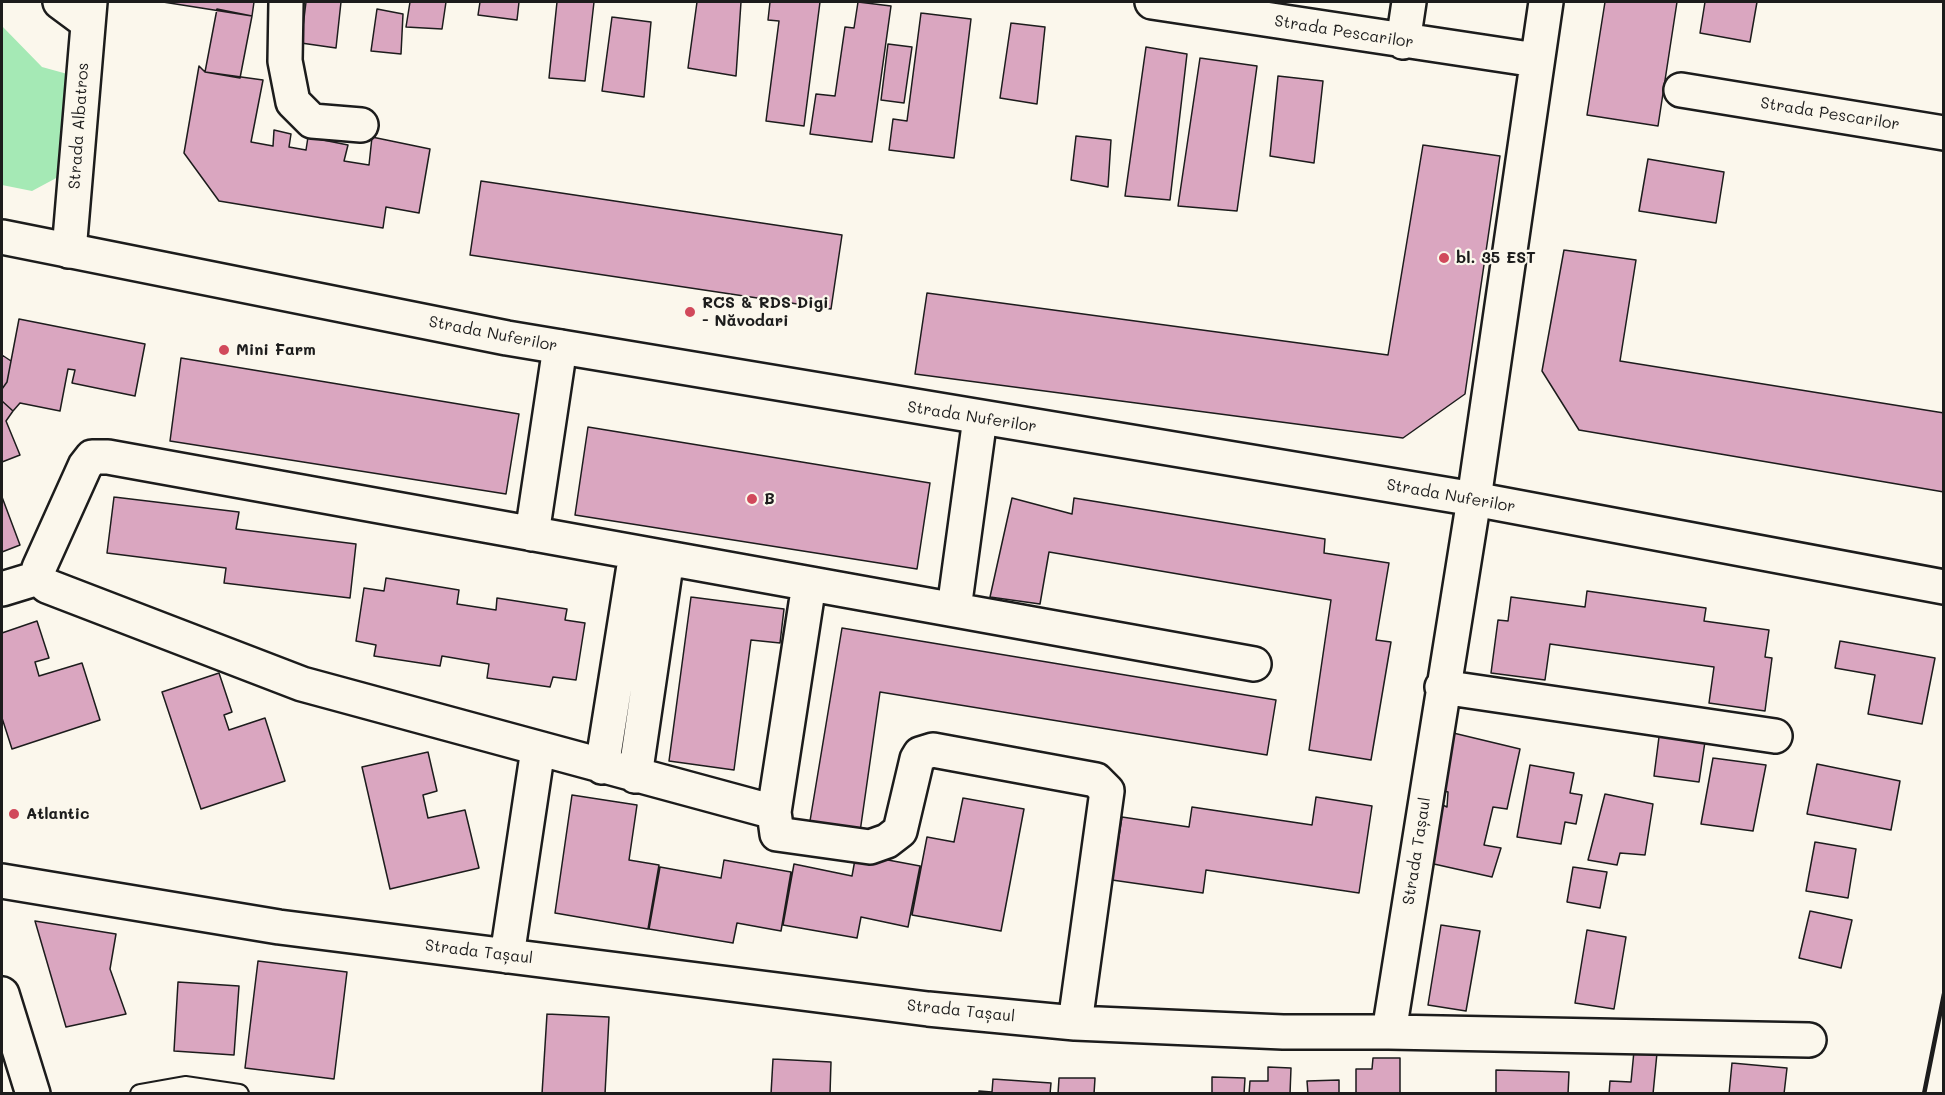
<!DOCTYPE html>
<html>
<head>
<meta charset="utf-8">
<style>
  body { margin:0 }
  #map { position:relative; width:1945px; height:1095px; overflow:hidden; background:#fbf7ec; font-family:Mali,sans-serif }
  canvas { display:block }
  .frame { position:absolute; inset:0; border:3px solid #1c1c1c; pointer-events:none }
</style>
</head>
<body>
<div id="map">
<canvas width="1945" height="1095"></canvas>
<div class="frame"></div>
</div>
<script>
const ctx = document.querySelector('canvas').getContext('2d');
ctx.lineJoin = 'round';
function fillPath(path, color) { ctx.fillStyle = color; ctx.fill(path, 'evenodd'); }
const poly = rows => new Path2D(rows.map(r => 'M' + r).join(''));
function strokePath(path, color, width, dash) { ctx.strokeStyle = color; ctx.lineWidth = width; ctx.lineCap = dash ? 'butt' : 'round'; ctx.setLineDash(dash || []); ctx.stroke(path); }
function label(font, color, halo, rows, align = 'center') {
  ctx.font = font + ' Mali,sans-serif'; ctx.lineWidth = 4.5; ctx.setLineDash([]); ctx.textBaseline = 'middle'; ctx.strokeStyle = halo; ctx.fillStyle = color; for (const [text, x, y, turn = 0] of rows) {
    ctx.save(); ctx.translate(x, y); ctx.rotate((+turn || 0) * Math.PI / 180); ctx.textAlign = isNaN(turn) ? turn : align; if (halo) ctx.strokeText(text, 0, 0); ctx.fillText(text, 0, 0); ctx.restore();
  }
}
const green = poly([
  [2,26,42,67,71,75,60,176,32,191,2,185]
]);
const building = poly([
  [163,2,254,2,252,16,163,2],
  [306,2,341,2,336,48,301,43,306,2],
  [410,2,446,2,442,29,406,27,410,2],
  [480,2,519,2,517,20,478,15,480,2],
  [557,2,594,2,585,81,549,78,557,2],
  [697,2,741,2,736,76,688,68,697,2],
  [770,2,820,2,804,126,766,121,779,21,768,20,770,2],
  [858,2,891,6,872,142,810,134,816,94,835,96,845,27,854,28,858,2],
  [1605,2,1677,2,1658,126,1587,115,1605,2],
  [1705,2,1757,2,1750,42,1700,33,1705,2],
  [217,9,252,16,240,78,205,72,217,9],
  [377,9,403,14,401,54,371,51,377,9],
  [921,13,971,19,954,158,889,150,893,119,907,121,921,13],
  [612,17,651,22,644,97,602,91,612,17],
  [1011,23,1045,27,1037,104,1000,98,1011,23],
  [888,44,912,47,904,103,881,100,888,44],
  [1146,47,1187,54,1170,200,1125,196,1146,47],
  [1200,58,1257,66,1237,211,1178,206,1200,58],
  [199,66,205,72,263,80,251,142,273,146,274,130,291,134,289,147,306,150,308,137,348,145,344,161,369,165,372,137,430,149,419,213,386,207,383,228,219,201,184,153,199,66],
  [1278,76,1323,81,1314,163,1270,156,1278,76],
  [1076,136,1111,140,1108,187,1071,180,1076,136],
  [1423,145,1500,156,1465,394,1403,438,915,374,927,293,1388,355,1423,145],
  [1648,159,1724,172,1716,223,1639,211,1648,159],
  [481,181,842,235,831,309,470,255,481,181],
  [1564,250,1636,260,1620,361,1944,413,1944,492,1579,430,1542,371,1564,250],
  [19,319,145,344,135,396,72,383,75,370,68,369,60,411,20,403,13,411,2,401,2,389,7,382,19,319],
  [2,355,11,361,7,382,2,389,2,355],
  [181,358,519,414,506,494,170,441,181,358],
  [2,401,13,411,6,421,20,455,2,462,2,401],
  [588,427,930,483,917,569,575,515,588,427],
  [2,497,20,545,2,552,2,497],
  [114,497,239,512,236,529,356,544,350,598,224,583,226,568,107,553,114,497],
  [1012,498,1072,514,1074,498,1325,539,1324,553,1389,563,1376,640,1391,642,1371,760,1309,750,1331,600,1049,552,1040,604,990,597,1012,498],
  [386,578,459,590,457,604,496,610,497,598,567,609,565,620,585,623,576,680,553,677,550,687,487,678,489,664,442,656,440,666,374,656,376,645,356,641,364,588,384,591,386,578],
  [1587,591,1706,608,1704,621,1769,630,1765,657,1772,658,1765,711,1709,703,1714,667,1550,644,1545,680,1491,673,1498,620,1508,621,1511,597,1585,607,1587,591],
  [691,597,784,609,780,643,751,640,734,770,669,761,691,597],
  [37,621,49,658,35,662,39,676,82,663,100,720,12,749,2,718,2,633,37,621],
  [842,628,1276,700,1267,755,880,692,859,839,809,827,842,628],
  [1840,641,1935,658,1922,724,1868,714,1875,675,1835,668,1840,641],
  [219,673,232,712,224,715,229,730,265,718,285,781,201,809,162,692,219,673],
  [1660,729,1706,735,1699,782,1654,776,1660,729],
  [1445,731,1520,749,1507,809,1493,807,1484,845,1501,848,1492,877,1425,862,1436,802,1447,807,1448,792,1436,789,1445,731],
  [428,752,437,791,423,795,428,818,465,810,479,868,390,889,362,767,428,752],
  [1713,758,1766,765,1753,831,1701,824,1713,758],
  [1817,764,1900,781,1891,830,1807,814,1817,764],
  [1530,765,1574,773,1570,793,1582,795,1576,824,1565,822,1561,844,1517,837,1530,765],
  [1605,794,1653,804,1645,855,1620,853,1617,865,1588,860,1605,794],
  [572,795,637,805,629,860,659,865,648,929,555,913,572,795],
  [1316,797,1372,806,1359,893,1206,870,1203,893,1112,880,1122,817,1189,827,1192,807,1312,825,1316,797],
  [963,798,1024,809,1001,931,912,915,927,837,954,842,963,798],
  [1815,842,1856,849,1848,898,1806,891,1815,842],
  [856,854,920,866,908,927,861,917,857,938,783,925,794,864,852,876,856,854],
  [724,860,791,872,781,931,737,923,733,943,649,929,660,867,721,878,724,860],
  [1573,867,1607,872,1600,908,1567,902,1573,867],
  [1810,911,1852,920,1841,968,1799,958,1810,911],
  [35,921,116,934,110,969,126,1014,66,1027,35,921],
  [1441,925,1480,931,1466,1011,1428,1005,1441,925],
  [1587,930,1626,937,1614,1009,1575,1003,1587,930],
  [258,961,347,972,334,1079,245,1068,258,961],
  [178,982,239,986,234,1055,174,1051,178,982],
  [547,1014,609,1017,605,1094,542,1094,547,1014],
  [1634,1051,1657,1053,1653,1094,1609,1094,1610,1081,1631,1082,1634,1051],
  [1373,1058,1400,1058,1400,1094,1356,1094,1356,1069,1372,1069,1373,1058],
  [773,1059,831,1062,830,1094,771,1094,773,1059],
  [1732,1063,1787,1068,1784,1094,1729,1094,1732,1063],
  [1268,1067,1291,1068,1290,1094,1249,1094,1250,1081,1268,1081,1268,1067],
  [1496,1070,1569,1072,1568,1094,1496,1094,1496,1070],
  [1212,1077,1245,1078,1244,1094,1212,1094,1212,1077],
  [1059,1078,1095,1078,1094,1094,1058,1094,1059,1078],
  [993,1079,1051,1083,1050,1094,979,1094,979,1091,992,1092,993,1079],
  [1339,1080,1339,1094,1308,1094,1307,1081,1339,1080]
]);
const lane = poly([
  [140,1094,185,1086,239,1094]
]);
const street = poly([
  [60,2,87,22],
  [286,2,285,61,293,102,312,121,361,125],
  [1152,2,1536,60],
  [1403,42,1409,2],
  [1681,90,1944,133],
  [69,251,90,2],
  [532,534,560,347],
  [38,578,47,586,302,684,774,812],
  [809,584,774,812,777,834,870,847,887,841,900,831,917,759,920,754,933,750,1096,780,1107,791,1075,1023],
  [2,589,38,578,39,568,85,466,92,457,108,457,1254,664],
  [954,609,980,418],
  [1442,687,1775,736],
  [602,767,636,553],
  [635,776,667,558],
  [2,881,279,927,928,1009,1075,1023,1283,1032,1389,1032,1474,499,1546,2],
  [507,956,538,749],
  [1389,1032,1809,1040]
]);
const secondary = poly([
  [2,237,507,338,1474,499,1944,587],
  [2,994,33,1094]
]);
const rail = poly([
  [1924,1094,1944,994]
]);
const markers = [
  [1444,258,6,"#d1495b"],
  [690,312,6,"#d1495b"],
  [224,350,6,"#d1495b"],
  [752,499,6,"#d1495b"],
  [14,814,6,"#d1495b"]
];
const streetNames = [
  ["Strada Pescarilor",1344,32,9],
  ["Strada Pescarilor",1830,114,9],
  ["Strada Albatros",79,126,-86],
  ["Strada Nuferilor",493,334,11],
  ["Strada Nuferilor",972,417,9],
  ["Strada Nuferilor",1451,496,10],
  ["Strada Tașaul",1417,851,-81],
  ["Strada Tașaul",479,952,7],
  ["Strada Tașaul",961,1011,6]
];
const poiNames = [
  ["bl. 35 EST",1456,258],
  ["RCS & RDS Digi",702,303],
  ["- Năvodari",702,321],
  ["Mini Farm",236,350],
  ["B",764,499],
  ["Atlantic",26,814]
];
fillPath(green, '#a5e9b5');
fillPath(building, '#daa6c0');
strokePath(building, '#1c1c1c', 1.5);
strokePath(lane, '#1c1c1c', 22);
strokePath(street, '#1c1c1c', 38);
strokePath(secondary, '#1c1c1c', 38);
strokePath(lane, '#fbf7ec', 18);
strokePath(street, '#fbf7ec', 33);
strokePath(secondary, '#fbf7ec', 33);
strokePath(rail, '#1c1c1c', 4.5);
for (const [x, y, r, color] of markers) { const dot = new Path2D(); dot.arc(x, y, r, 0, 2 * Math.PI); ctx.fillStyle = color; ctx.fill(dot); strokePath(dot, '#fbf7ec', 2); }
label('16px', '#1c1c1c', '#fbf7ec', streetNames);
label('bold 16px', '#1c1c1c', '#fbf7ec', poiNames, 'left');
</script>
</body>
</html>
